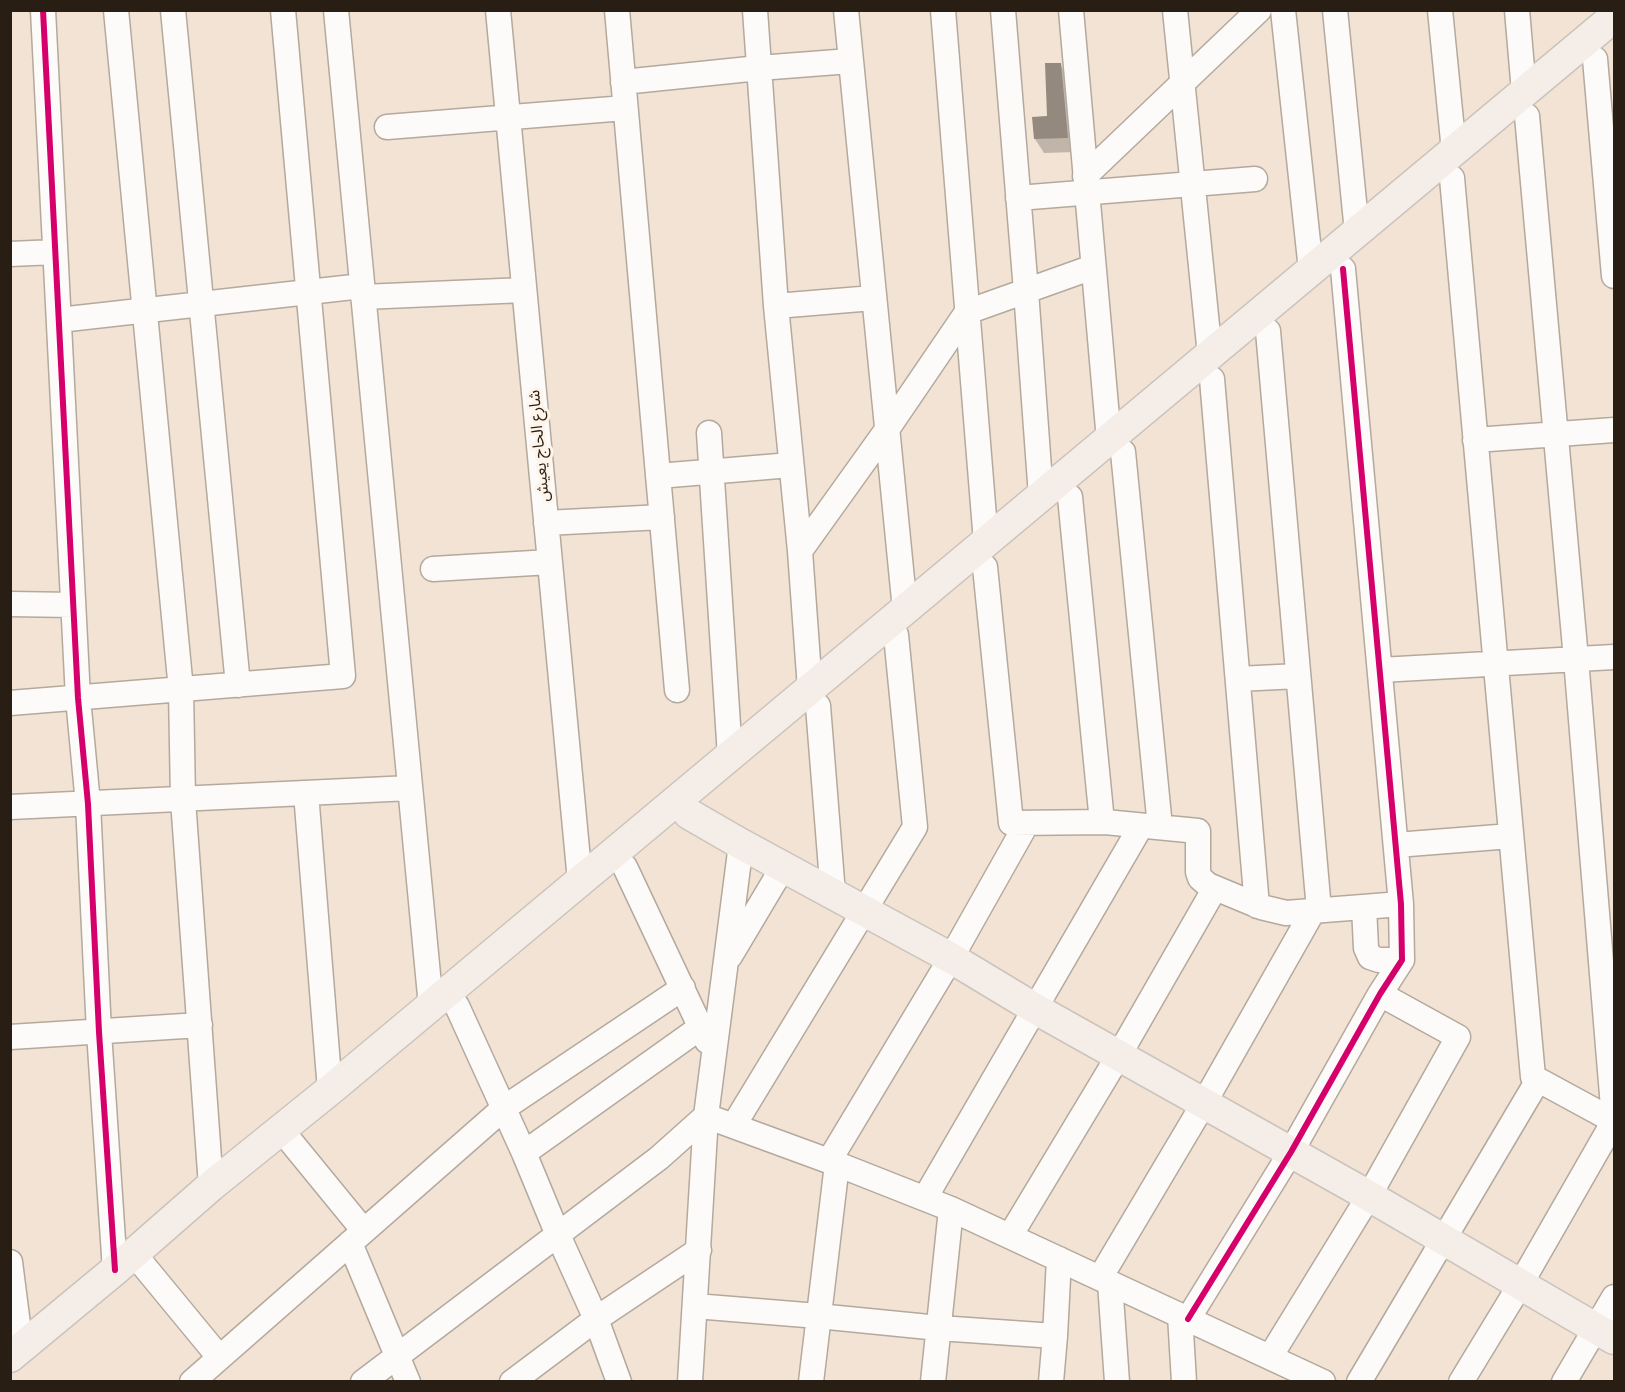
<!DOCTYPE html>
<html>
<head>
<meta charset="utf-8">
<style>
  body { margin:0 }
  #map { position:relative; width:1625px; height:1392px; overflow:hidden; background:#f2e3d4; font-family:Quicksand,sans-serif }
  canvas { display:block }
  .frame { position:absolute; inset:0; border:12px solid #281e14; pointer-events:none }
</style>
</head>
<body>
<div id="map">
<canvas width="1625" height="1392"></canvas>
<div class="frame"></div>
</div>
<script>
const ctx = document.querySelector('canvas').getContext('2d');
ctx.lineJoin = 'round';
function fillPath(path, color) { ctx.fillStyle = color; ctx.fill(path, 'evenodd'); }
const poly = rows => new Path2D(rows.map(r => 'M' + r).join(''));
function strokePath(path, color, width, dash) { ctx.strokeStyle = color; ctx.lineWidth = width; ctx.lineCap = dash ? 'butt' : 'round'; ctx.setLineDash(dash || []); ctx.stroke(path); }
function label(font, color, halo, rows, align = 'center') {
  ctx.font = font + ' Quicksand,"Noto Sans Arabic",sans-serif'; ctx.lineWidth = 6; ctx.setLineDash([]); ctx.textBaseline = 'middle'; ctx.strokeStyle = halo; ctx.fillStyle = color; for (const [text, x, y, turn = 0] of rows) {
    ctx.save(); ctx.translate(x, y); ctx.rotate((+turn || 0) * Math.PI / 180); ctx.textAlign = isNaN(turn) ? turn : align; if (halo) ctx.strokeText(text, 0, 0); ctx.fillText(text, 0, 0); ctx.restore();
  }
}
const shadow = poly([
  [1060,64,1069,79,1075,152,1044,153,1035,139,1048,118]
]);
const building = poly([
  [1045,63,1061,63,1068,138,1034,139,1032,117,1047,116]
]);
const minor = poly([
  [43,10,78,698,88,804,99,1032,115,1270],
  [116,10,181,690,183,800,211,1186],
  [173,10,238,685],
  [336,10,431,1006],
  [498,10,580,881],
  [617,10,677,690],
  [755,10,776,306,800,551,810,689],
  [846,10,905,610],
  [943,10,986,542],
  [1003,10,1026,291,1041,496],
  [1071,10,1109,440],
  [1175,10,1210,355],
  [1283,10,1311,270],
  [1335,10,1357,232],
  [1440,10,1454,151],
  [1517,10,1524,92],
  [1595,59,1614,276],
  [623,82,759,68,850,61],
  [1527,116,1576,659,1614,1119],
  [387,127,625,108],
  [1085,176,1259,10],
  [1452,178,1533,1077,1614,1121],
  [1018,198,1255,179],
  [10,254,55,252],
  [363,297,524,290],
  [776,306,873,298],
  [59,320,362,286],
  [1268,331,1319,910],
  [1212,379,1257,906],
  [709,433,730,756],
  [1475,440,1614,430],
  [1123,452,1160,827],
  [658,476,791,465],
  [1070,497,1102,822],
  [546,523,662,517],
  [800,551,886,431,967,312,1093,267],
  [985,567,1011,823,1105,822,1198,831,1198,872,1200,878,1208,885,1261,907,1286,913,1401,904],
  [433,569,550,562],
  [10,604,73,605],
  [1380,670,1614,657],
  [1238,679,1298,676],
  [10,703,343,676,283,10],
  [818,706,833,894],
  [306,793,330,1090],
  [10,807,410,788],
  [1396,845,1511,836],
  [625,867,707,1041],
  [1364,907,1366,948,1370,957,1379,960,1402,960],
  [730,956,783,867],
  [457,1006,524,1153,558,1235,596,1319,619,1382],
  [10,1037,200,1025],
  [734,1125,915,827,896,635],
  [292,1143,364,1231],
  [524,1153,701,1027],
  [829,1161,951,958,1027,823],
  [925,1198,1141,826],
  [1010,1236,1119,1055,1215,888],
  [350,1243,408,1382],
  [10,1262,21,1348],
  [144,1266,219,1357],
  [1100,1278,1204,1103,1313,911],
  [1110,1283,1117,1382],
  [695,1306,818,1316,939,1328,1055,1336],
  [1180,1315,1184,1382],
  [1188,1319,1291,1152,1380,994,1402,960,1401,904,1343,269],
  [1270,1357,1369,1196,1458,1037,1380,994],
  [192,1382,504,1108,683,988],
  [363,1382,659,1158,706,1116,837,1164,951,1209,1323,1382],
  [512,1382,596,1319,699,1250],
  [690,1382,706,1116,741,844],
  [811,1382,837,1164],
  [933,1382,951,1209],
  [1051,1382,1055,1336,1059,1259],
  [1359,1382,1538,1080],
  [1461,1382,1520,1285,1614,1121],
  [1564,1382,1614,1297]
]);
const major = poly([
  [689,814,741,844,951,958,1034,1008,1369,1196,1614,1339],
  [10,1357,115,1270,211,1186,330,1090,1614,17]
]);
const cycleway = poly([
  [43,10,78,698,88,804,99,1032,115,1270],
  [1188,1319,1291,1152,1380,994,1402,960,1401,904,1343,269]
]);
const streetNames = [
  ["شارع الحاج يعيش",539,446,-95]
];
fillPath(shadow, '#0003');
fillPath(building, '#94897e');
strokePath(minor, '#b4a99d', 27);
strokePath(major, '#cbc3bc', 33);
strokePath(minor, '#fdfbf9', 24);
strokePath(major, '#f5eee8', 30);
strokePath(cycleway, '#d6006c', 6);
label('16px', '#281e14', '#fff4e9', streetNames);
</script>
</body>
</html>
